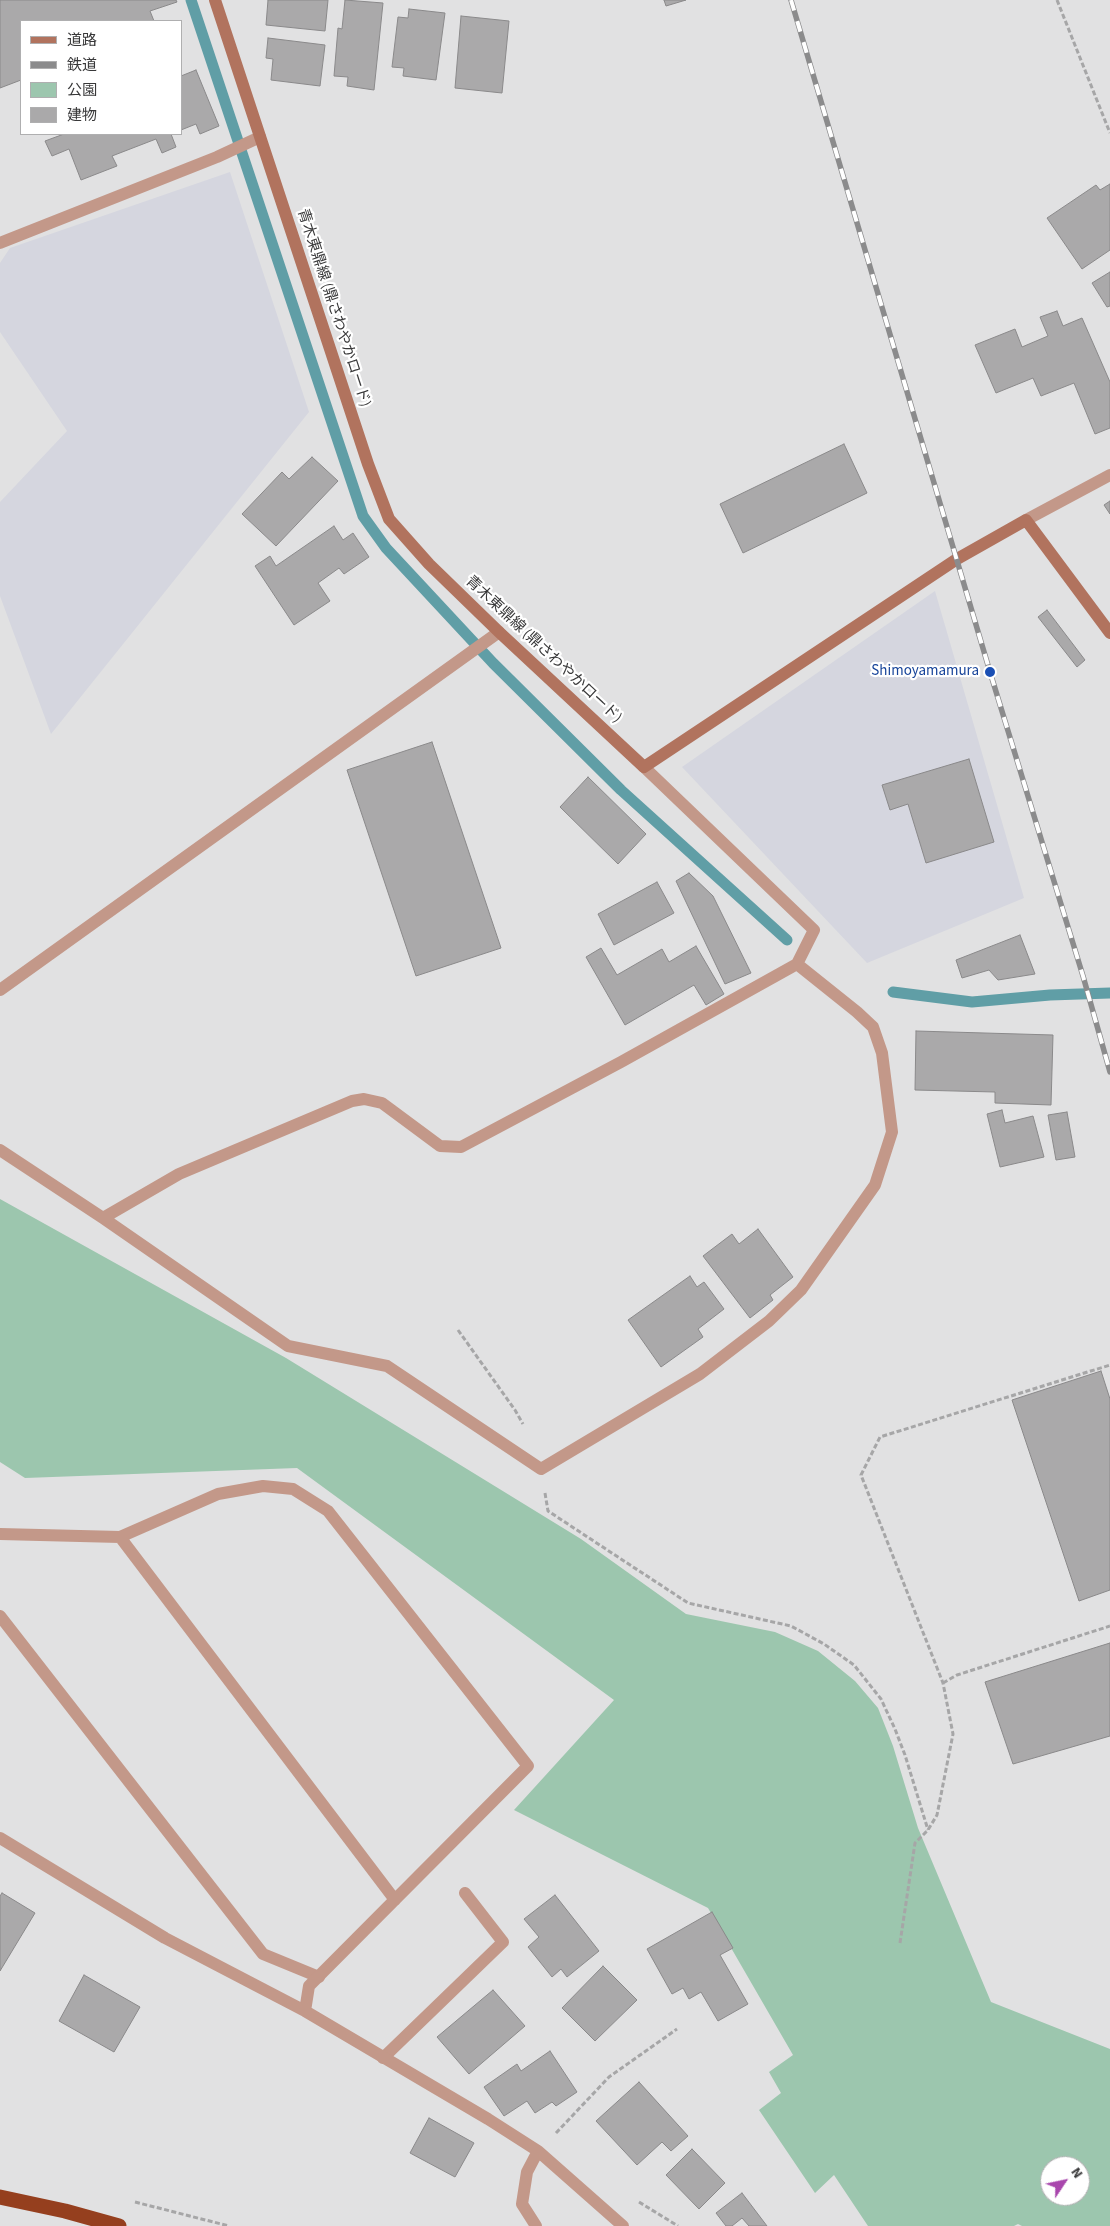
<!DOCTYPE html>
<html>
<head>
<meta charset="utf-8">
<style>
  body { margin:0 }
  #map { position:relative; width:1110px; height:2226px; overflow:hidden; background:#e1e1e2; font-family:"Source Sans 3","Noto Sans JP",sans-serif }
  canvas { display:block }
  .legend { position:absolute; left:20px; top:20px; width:162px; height:115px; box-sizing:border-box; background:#fff; border:1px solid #afafb0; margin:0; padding:6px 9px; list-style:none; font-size:15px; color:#383839 }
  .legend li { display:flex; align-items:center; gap:10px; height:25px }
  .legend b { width:25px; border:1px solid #afafb0 }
  .north { position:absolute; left:1040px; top:2156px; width:50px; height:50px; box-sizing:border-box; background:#fff; border:1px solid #afafb0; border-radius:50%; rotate:56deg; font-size:14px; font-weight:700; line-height:20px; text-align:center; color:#383839 }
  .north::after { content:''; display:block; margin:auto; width:18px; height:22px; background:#a947ad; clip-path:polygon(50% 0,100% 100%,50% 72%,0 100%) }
</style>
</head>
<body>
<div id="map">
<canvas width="1110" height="2226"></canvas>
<ul class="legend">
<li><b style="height:6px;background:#b1735e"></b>道路</li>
<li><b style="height:6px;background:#8b8b8c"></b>鉄道</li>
<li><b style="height:14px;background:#9cc6ae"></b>公園</li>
<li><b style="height:14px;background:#aaa9aa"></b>建物</li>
</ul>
<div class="north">N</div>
</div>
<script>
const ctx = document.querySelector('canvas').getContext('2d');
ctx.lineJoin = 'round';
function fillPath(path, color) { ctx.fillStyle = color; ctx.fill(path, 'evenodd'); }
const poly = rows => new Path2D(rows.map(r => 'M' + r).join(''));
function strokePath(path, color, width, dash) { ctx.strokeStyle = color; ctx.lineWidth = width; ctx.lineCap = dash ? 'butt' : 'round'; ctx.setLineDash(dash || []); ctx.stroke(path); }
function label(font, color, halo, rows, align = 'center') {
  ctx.font = font + ' "Source Sans 3","Noto Sans JP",sans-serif'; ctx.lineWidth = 4.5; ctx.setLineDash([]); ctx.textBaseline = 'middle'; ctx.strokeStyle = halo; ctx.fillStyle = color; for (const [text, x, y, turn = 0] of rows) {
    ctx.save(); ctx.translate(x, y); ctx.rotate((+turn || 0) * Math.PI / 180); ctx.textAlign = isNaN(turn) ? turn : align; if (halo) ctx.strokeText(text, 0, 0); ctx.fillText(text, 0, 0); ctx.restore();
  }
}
const built = poly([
  [230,172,309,412,51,734,0,596,0,502,67,431,0,332,0,263,10,248],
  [935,591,1024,898,867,963,682,767]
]);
const green = poly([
  [0,1199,286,1358,581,1539,686,1614,775,1632,818,1651,855,1681,878,1708,893,1746,918,1828,991,2002,1110,2049,1110,2226,1022,2226,1018,2224,1014,2226,868,2226,834,2175,815,2193,759,2110,781,2093,769,2072,793,2055,708,1908,514,1810,614,1700,297,1468,25,1478,0,1462],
  [1050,2166,1080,2166,1080,2196,1050,2196]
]);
const stream = poly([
  [191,0,363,516,386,548,493,663,621,790,787,940],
  [893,992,972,1002,1050,995,1110,993]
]);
const building = poly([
  [0,0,176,0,177,2,150,11,154,21,21,21,21,80,0,88,0,0],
  [268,0,328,0,325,31,266,25,268,0],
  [345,0,383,3,374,90,347,86,348,77,334,76,338,28,342,29,345,0],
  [664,0,686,0,666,6,664,0],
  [409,9,445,13,436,80,403,76,404,68,392,67,398,17,408,18,409,9],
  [461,16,509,21,502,93,455,88,461,16],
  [268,38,325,45,320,86,271,80,273,59,266,58,268,38],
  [196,70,219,126,200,134,196,124,181,130,181,76,196,70],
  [64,134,171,134,176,147,162,153,156,139,112,156,117,166,81,180,69,149,52,156,45,141,64,134],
  [1110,184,1110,250,1082,269,1047,218,1096,185,1100,190,1110,184],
  [1110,272,1110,306,1107,307,1092,283,1110,272],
  [1057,311,1063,326,1082,318,1110,382,1110,428,1095,434,1074,383,1041,396,1033,378,996,393,975,345,1015,329,1022,347,1048,336,1040,317,1057,311],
  [844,444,867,493,743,553,720,504,844,444],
  [312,457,338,481,276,546,242,514,282,472,289,479,312,457],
  [1110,501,1110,514,1104,505,1110,501],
  [334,526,343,540,353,533,369,557,344,574,339,568,318,583,330,601,294,625,255,566,270,556,276,566,334,526],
  [1047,610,1085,660,1077,667,1038,617,1047,610],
  [432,742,501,948,416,976,347,770,432,742],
  [969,759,994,842,926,863,908,804,890,810,882,785,969,759],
  [588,777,646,834,618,864,560,807,588,777],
  [689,873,713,896,751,973,725,984,676,881,689,873],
  [657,882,674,913,614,945,598,914,657,882],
  [1020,935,1035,974,998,980,989,970,962,978,956,960,1020,935],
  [696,946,724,994,706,1005,694,985,625,1025,586,957,601,948,617,975,662,949,669,962,696,946],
  [916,1031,1053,1035,1051,1105,995,1103,995,1092,915,1090,916,1031],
  [1002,1110,1005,1123,1033,1116,1044,1157,1000,1167,987,1114,1002,1110],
  [1067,1112,1075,1157,1056,1160,1048,1115,1067,1112],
  [758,1229,793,1277,770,1295,773,1300,750,1318,703,1256,732,1234,739,1244,758,1229],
  [690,1276,697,1287,704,1282,724,1309,698,1329,703,1337,661,1367,628,1320,690,1276],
  [1101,1371,1110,1399,1110,1590,1079,1601,1012,1400,1101,1371],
  [1110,1643,1110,1736,1013,1764,985,1682,1110,1643],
  [2,1893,35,1913,0,1971,0,1896,2,1893],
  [555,1895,599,1951,567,1977,561,1969,552,1977,528,1947,539,1937,524,1919,555,1895],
  [712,1912,733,1948,720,1955,748,2004,718,2021,701,1992,689,1999,683,1988,672,1994,647,1949,712,1912],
  [603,1966,637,2000,595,2041,562,2008,603,1966],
  [84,1975,140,2007,114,2052,59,2021,84,1975],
  [493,1990,525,2026,469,2074,437,2037,493,1990],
  [550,2051,577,2092,556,2106,552,2102,535,2113,527,2101,504,2116,484,2087,517,2064,521,2071,550,2051],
  [639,2082,688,2136,671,2151,662,2142,637,2165,596,2121,639,2082],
  [429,2118,474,2143,455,2177,410,2153,429,2118],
  [692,2149,725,2183,699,2209,666,2175,692,2149],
  [742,2193,767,2226,749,2226,742,2218,732,2226,726,2226,716,2213,742,2193]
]);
const path = poly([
  [1057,0,1110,133],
  [458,1330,515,1410,523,1424],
  [545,1493,548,1511,688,1603,791,1626,824,1644,854,1665,881,1699,895,1729,905,1755,928,1830],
  [943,1683,957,1675,1110,1626],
  [900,1943,915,1843,928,1830,937,1815,953,1734,943,1683,861,1475,880,1437,1110,1365],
  [556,2133,609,2077,677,2029],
  [135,2202,229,2226],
  [639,2202,678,2226]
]);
const lane = poly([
  [0,1616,263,1954,319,1977],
  [383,2058,503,1942,465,1893]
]);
const street = poly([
  [0,243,217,157,260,137],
  [1026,520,1110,475],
  [0,990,499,632],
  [0,1150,103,1218,288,1346,387,1366,541,1469,700,1374,769,1321,801,1290,875,1185,892,1132,882,1053,873,1027,857,1012,797,964],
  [103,1218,179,1174,352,1101,364,1099,382,1103,440,1146,461,1147,621,1062,797,964,814,930,644,767],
  [0,1534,120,1537,218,1494,263,1486,293,1489,328,1511,528,1766,309,1986,305,2011],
  [120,1537,395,1900],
  [0,1838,165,1938,305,2011,488,2119,538,2151,623,2226],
  [536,2226,522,2204,527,2172,538,2151]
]);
const secondary = poly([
  [215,0,368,464,389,519,429,564,499,632,644,767,957,559,1026,520,1110,633]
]);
const highway = poly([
  [0,2197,65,2211,119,2226]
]);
const rail = poly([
  [791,0,990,672,1083,976,1110,1072]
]);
const markers = [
  [990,672,6,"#1a4fb4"]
];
const streetNames = [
  ["青木東鼎線 (鼎さわやかロード)",333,308,72],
  ["青木東鼎線 (鼎さわやかロード)",543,650,43]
];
const transitNames = [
  ["Shimoyamamura",979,672]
];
fillPath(built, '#d5d6df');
fillPath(green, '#9cc6ae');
strokePath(stream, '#609ea6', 11);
fillPath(building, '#aaa9aa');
strokePath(building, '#8a898a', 1);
strokePath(path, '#a6a6a7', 3, [5, 2.5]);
strokePath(lane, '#c39889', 12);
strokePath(street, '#c39889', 12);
strokePath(secondary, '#b1735e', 12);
strokePath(highway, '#953f1e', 15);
strokePath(rail, '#8b8b8c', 5.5);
strokePath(rail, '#fff', 4, [11]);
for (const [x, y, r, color] of markers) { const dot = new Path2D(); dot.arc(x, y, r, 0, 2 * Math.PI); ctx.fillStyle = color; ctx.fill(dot); strokePath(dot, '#fff', 2); }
label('15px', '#383839', '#fff', streetNames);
label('15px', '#164399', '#fff', transitNames, 'right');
</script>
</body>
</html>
